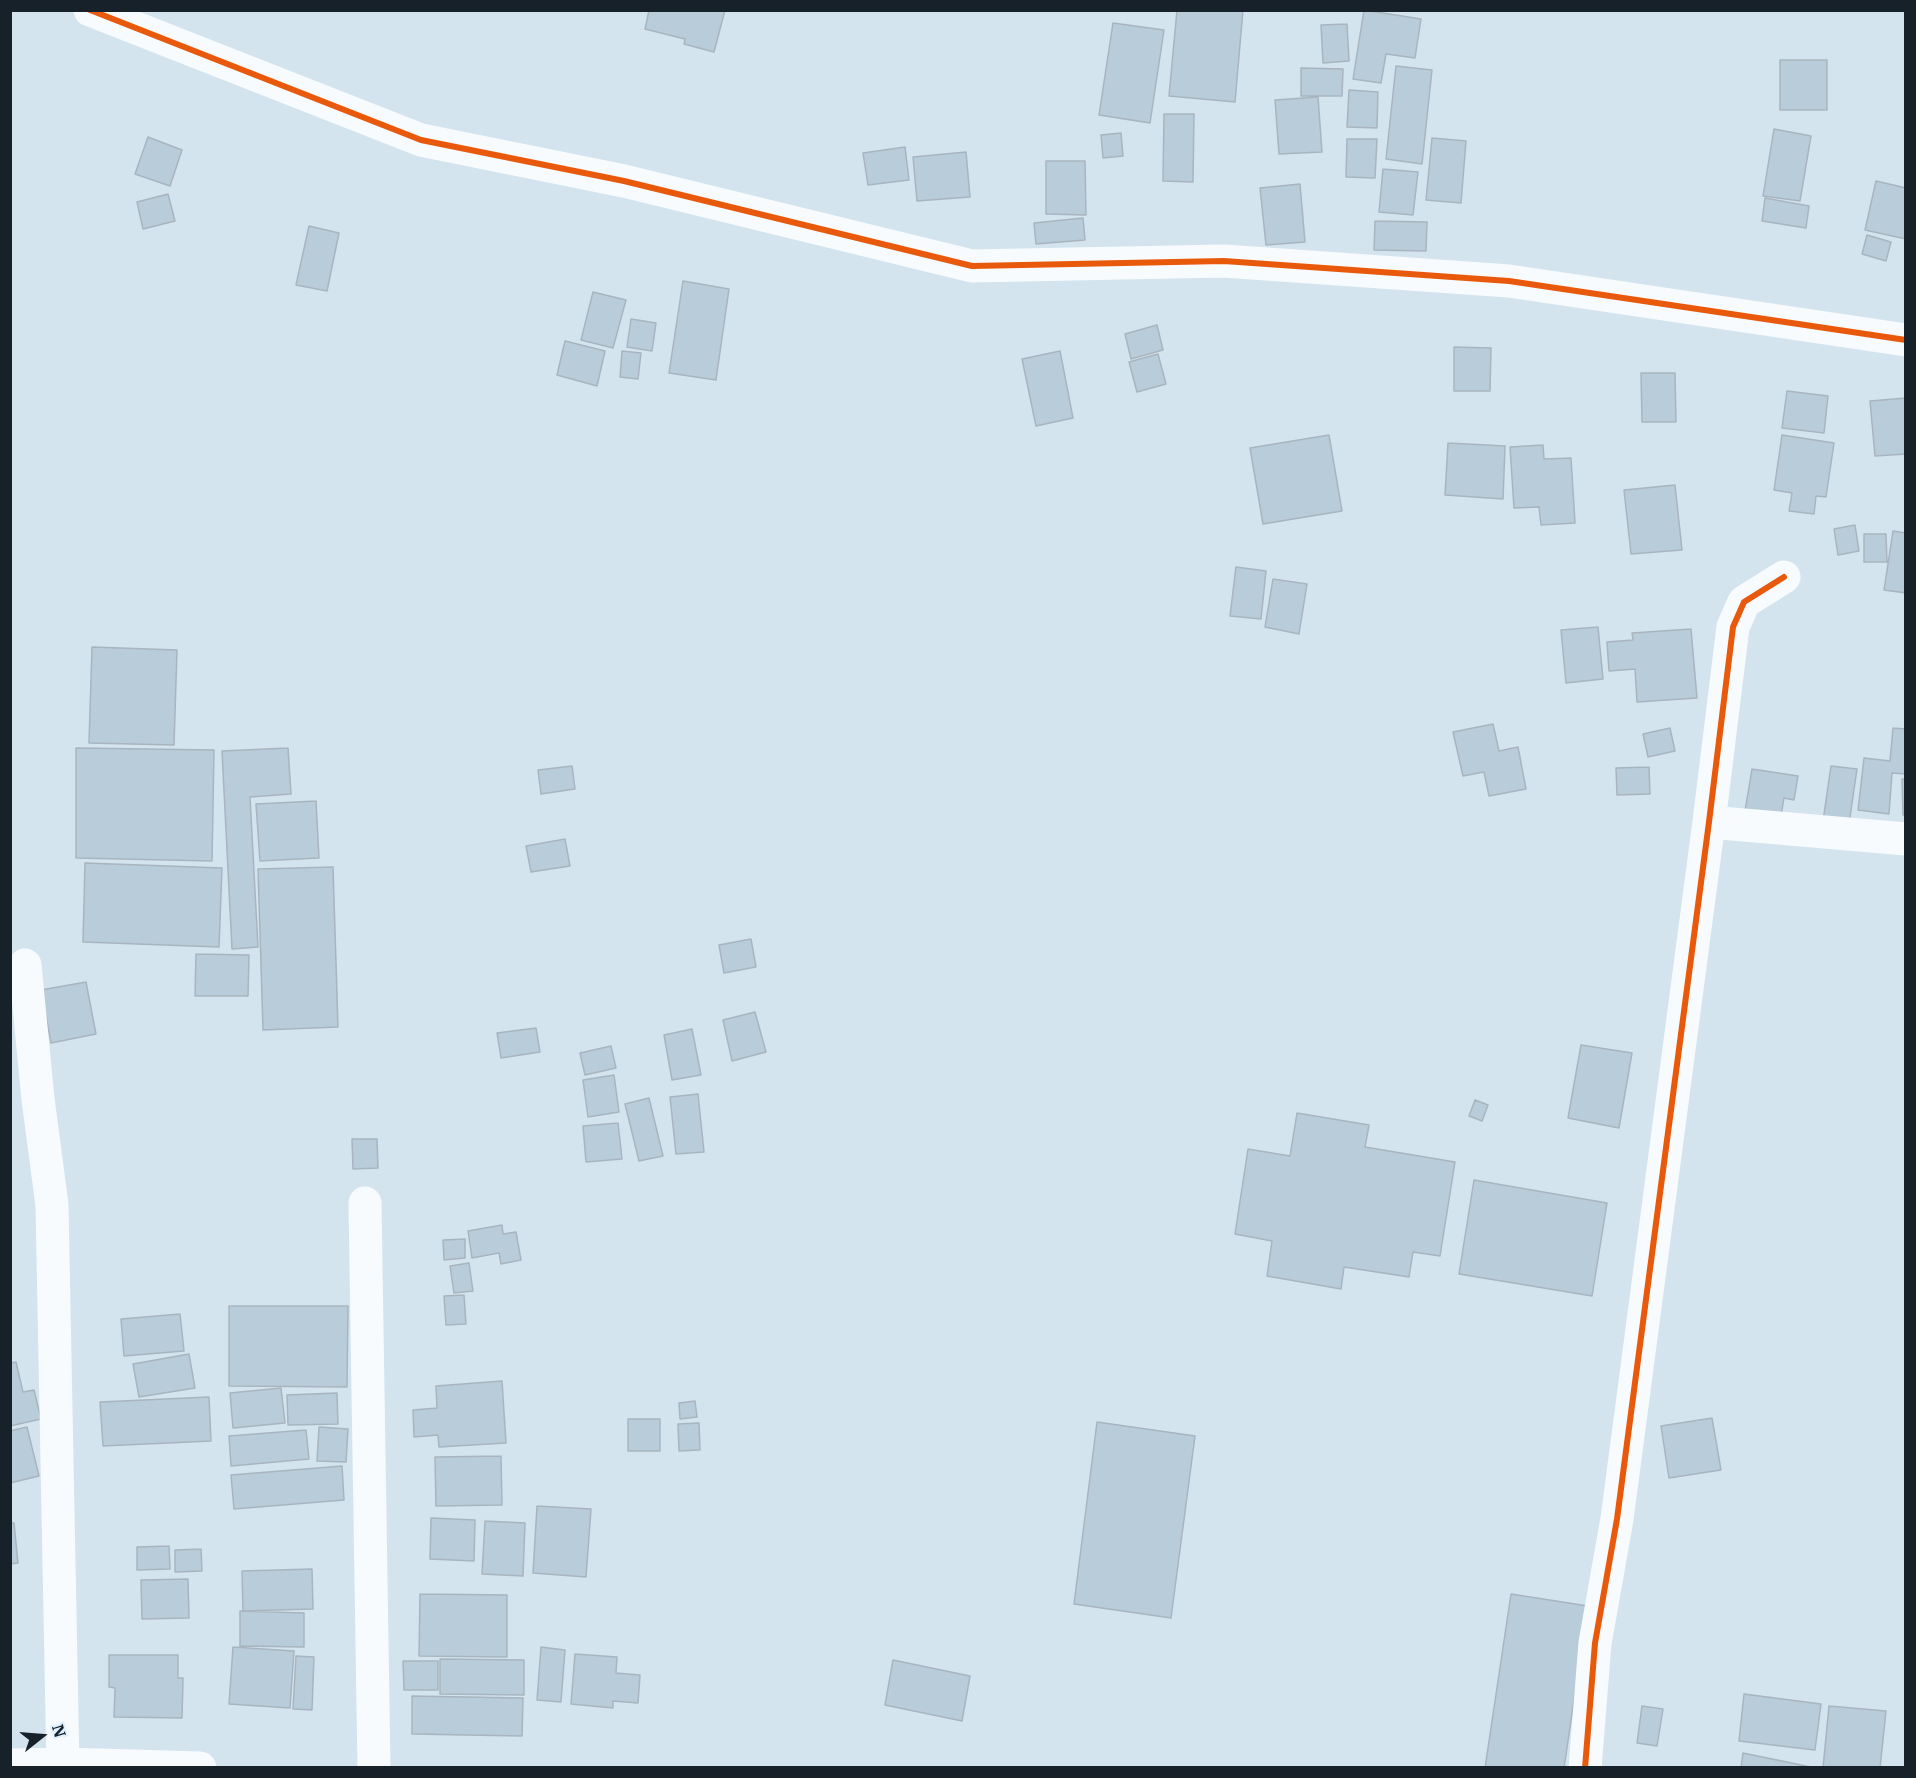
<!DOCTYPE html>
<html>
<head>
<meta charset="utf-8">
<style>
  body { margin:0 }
  #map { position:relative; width:1916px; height:1778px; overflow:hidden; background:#d3e4ef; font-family:"IBM Plex Serif",serif }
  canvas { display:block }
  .frame { position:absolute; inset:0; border:12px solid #162129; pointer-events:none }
  .north { position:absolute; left:12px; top:1706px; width:60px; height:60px; -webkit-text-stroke:4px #dff1fe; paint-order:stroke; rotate:73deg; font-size:16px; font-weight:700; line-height:24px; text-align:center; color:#162129 }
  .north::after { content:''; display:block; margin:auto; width:21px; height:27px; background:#162129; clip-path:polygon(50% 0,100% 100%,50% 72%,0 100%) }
</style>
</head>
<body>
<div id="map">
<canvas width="1916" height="1778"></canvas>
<div class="frame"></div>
<div class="north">N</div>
</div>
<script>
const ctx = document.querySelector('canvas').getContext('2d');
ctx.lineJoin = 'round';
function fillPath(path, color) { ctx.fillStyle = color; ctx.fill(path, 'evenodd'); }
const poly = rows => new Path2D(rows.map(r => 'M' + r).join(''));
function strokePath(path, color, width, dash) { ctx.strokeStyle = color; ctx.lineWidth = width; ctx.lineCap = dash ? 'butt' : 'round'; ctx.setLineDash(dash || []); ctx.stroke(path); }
const building = poly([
  [649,10,725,10,714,52,684,44,685,39,645,29,649,10],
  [1177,10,1243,10,1235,102,1169,96,1177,10],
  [1364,10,1421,19,1415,58,1386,54,1381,83,1353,79,1364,10],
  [1113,23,1164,30,1150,123,1099,115,1113,23],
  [1347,24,1349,61,1323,63,1321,25,1347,24],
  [1780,60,1827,60,1827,110,1780,110,1780,60],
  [1396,66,1432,70,1422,164,1386,159,1396,66],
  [1301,68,1343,69,1342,96,1301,96,1301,68],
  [1349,90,1378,92,1377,128,1347,127,1349,90],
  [1318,97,1322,152,1279,154,1275,100,1318,97],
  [1164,114,1194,114,1193,182,1163,181,1164,114],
  [1774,129,1811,136,1800,201,1763,196,1774,129],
  [1121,133,1123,156,1103,158,1101,135,1121,133],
  [148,137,182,150,170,186,135,174,148,137],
  [1432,138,1466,141,1461,203,1426,200,1432,138],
  [1347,139,1377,139,1375,178,1346,177,1347,139],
  [905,147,909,180,868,185,863,153,905,147],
  [966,152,970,197,917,201,913,157,966,152],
  [1046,161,1085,161,1086,215,1046,214,1046,161],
  [1383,169,1418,172,1413,215,1379,212,1383,169],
  [1876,181,1906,188,1906,239,1865,230,1876,181],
  [1300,184,1305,242,1266,245,1260,188,1300,184],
  [168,194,175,221,143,229,137,202,168,194],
  [1765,198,1809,206,1806,228,1762,221,1765,198],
  [1083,218,1085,240,1036,244,1034,223,1083,218],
  [1375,221,1427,222,1426,251,1374,250,1375,221],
  [309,226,339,233,327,291,296,285,309,226],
  [1867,235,1891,242,1886,261,1862,254,1867,235],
  [683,281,729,289,716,380,669,373,683,281],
  [593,292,626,300,613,348,581,340,593,292],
  [631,319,656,323,652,351,627,347,631,319],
  [1157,325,1163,350,1131,359,1125,334,1157,325],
  [565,341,605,351,597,386,557,375,565,341],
  [1454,347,1491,348,1490,391,1454,391,1454,347],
  [622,351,641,353,638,379,620,377,622,351],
  [1060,351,1073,418,1036,426,1022,359,1060,351],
  [1158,354,1166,384,1137,392,1129,362,1158,354],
  [1641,373,1675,373,1676,422,1642,422,1641,373],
  [1787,391,1828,396,1824,433,1782,428,1787,391],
  [1906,398,1906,454,1875,456,1870,401,1906,398],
  [1329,435,1342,511,1263,524,1250,448,1329,435],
  [1782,435,1834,443,1826,497,1816,496,1814,514,1789,511,1792,493,1774,490,1782,435],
  [1448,443,1505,446,1503,499,1445,495,1448,443],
  [1543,445,1544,459,1571,458,1575,523,1541,525,1539,507,1514,508,1510,447,1543,445],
  [1675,485,1682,550,1631,554,1624,490,1675,485],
  [1855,525,1859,551,1838,555,1834,529,1855,525],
  [1893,531,1906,533,1906,593,1884,590,1893,531],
  [1864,534,1886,534,1887,562,1864,562,1864,534],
  [1236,567,1266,571,1261,619,1230,616,1236,567],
  [1273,579,1307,584,1299,634,1265,627,1273,579],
  [1598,627,1603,679,1566,683,1561,630,1598,627],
  [1691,629,1697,698,1637,702,1635,669,1609,671,1607,642,1633,640,1632,633,1691,629],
  [92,647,177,650,174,745,89,743,92,647],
  [1493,724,1499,751,1518,747,1526,789,1489,796,1484,772,1463,776,1453,732,1493,724],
  [1670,728,1675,751,1648,757,1643,734,1670,728],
  [1893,728,1906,729,1906,774,1892,773,1889,814,1858,810,1864,758,1890,761,1893,728],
  [76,748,214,750,212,861,76,858,76,748],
  [288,748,291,794,250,797,258,947,232,949,222,751,288,748],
  [572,766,575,789,541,794,538,770,572,766],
  [1831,766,1857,769,1849,824,1823,821,1831,766],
  [1649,767,1650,794,1617,795,1616,768,1649,767],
  [1752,769,1798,776,1794,800,1784,798,1780,822,1744,817,1752,769],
  [1902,779,1906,779,1906,815,1903,815,1902,779],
  [316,801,319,858,260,861,256,804,316,801],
  [565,839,570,866,531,872,526,846,565,839],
  [85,863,222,868,219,947,83,942,85,863],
  [333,867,338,1027,263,1030,258,869,333,867],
  [751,939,756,967,724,973,719,945,751,939],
  [196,954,249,955,248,996,195,996,196,954],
  [86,982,96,1034,51,1043,41,990,86,982],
  [755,1012,766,1052,732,1061,723,1020,755,1012],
  [536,1028,540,1052,501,1058,497,1033,536,1028],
  [692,1029,701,1075,672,1080,664,1035,692,1029],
  [1581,1045,1632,1053,1619,1128,1568,1118,1581,1045],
  [611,1046,616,1068,585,1075,580,1053,611,1046],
  [614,1075,619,1112,588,1117,583,1080,614,1075],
  [698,1094,704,1152,676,1154,670,1097,698,1094],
  [649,1098,663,1156,639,1161,625,1104,649,1098],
  [1475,1100,1488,1105,1482,1121,1469,1116,1475,1100],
  [1297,1113,1369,1125,1365,1147,1455,1162,1440,1256,1413,1252,1409,1277,1344,1267,1341,1289,1267,1276,1272,1241,1235,1234,1248,1149,1290,1156,1297,1113],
  [618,1123,622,1159,586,1162,583,1126,618,1123],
  [352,1139,377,1139,378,1168,353,1169,352,1139],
  [1474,1180,1607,1203,1592,1296,1459,1274,1474,1180],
  [502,1225,503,1234,516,1232,521,1260,501,1264,499,1253,472,1258,468,1231,502,1225],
  [465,1239,465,1258,444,1260,443,1240,465,1239],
  [469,1263,473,1291,454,1293,450,1266,469,1263],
  [464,1295,466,1324,446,1325,444,1296,464,1295],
  [229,1306,348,1306,347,1387,229,1386,229,1306],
  [180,1314,184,1351,124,1356,121,1319,180,1314],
  [189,1354,195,1388,139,1397,133,1364,189,1354],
  [16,1362,23,1392,34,1390,41,1419,10,1426,10,1363,16,1362],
  [502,1381,506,1443,439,1447,438,1435,414,1437,413,1410,437,1408,436,1386,502,1381],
  [281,1388,285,1423,233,1428,230,1393,281,1388],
  [337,1393,338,1424,288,1425,287,1395,337,1393],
  [209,1397,211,1441,103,1446,100,1402,209,1397],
  [695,1401,697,1417,680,1419,679,1403,695,1401],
  [1712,1418,1721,1470,1669,1478,1661,1426,1712,1418],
  [628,1419,660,1419,660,1451,628,1451,628,1419],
  [1097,1422,1195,1436,1171,1618,1074,1604,1097,1422],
  [699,1423,700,1450,679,1451,678,1424,699,1423],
  [27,1427,39,1476,10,1483,10,1431,27,1427],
  [319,1427,348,1429,346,1462,317,1461,319,1427],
  [306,1430,309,1459,231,1466,229,1436,306,1430],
  [501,1456,502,1505,436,1506,435,1457,501,1456],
  [342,1466,344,1500,234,1509,231,1475,342,1466],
  [537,1506,591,1509,586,1577,533,1573,537,1506],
  [431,1518,475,1520,474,1561,430,1559,431,1518],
  [485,1521,525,1523,523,1576,482,1574,485,1521],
  [10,1523,14,1523,18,1563,10,1564,10,1523],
  [169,1546,170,1569,137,1570,137,1547,169,1546],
  [201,1549,202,1571,175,1572,175,1550,201,1549],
  [312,1569,313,1609,243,1611,242,1571,312,1569],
  [188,1579,189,1618,142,1619,141,1580,188,1579],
  [420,1594,507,1595,507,1657,419,1656,420,1594],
  [1511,1594,1588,1606,1564,1768,1485,1768,1511,1594],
  [240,1611,304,1613,304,1647,240,1646,240,1611],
  [233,1647,294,1651,290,1708,229,1704,233,1647],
  [541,1647,565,1650,561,1702,537,1700,541,1647],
  [575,1654,617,1657,616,1673,640,1675,638,1703,613,1701,613,1708,571,1704,575,1654],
  [109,1655,178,1655,178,1678,183,1678,182,1718,114,1717,115,1688,109,1687,109,1655],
  [296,1656,314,1657,312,1710,293,1709,296,1656],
  [440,1659,524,1660,524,1695,440,1694,440,1659],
  [893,1660,970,1676,962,1721,885,1705,893,1660],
  [403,1661,438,1661,438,1690,404,1690,403,1661],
  [1744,1694,1821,1704,1815,1750,1739,1741,1744,1694],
  [412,1696,523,1698,522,1736,412,1734,412,1696],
  [1642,1706,1663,1709,1657,1746,1637,1743,1642,1706],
  [1829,1706,1886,1711,1880,1768,1823,1768,1829,1706],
  [1743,1753,1811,1767,1811,1768,1741,1768,1743,1753]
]);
const minor = poly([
  [90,10,421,140,624,181,972,266,1224,261,1509,281,1906,340],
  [1709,822,1906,839],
  [25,965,38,1099,52,1205,63,1768],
  [365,1203,374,1768],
  [10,1765,64,1764,200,1768],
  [1585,1768,1595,1643,1617,1519,1709,822,1733,627,1744,602,1784,577]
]);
const cycleway = poly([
  [90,10,421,140,624,181,972,266,1224,261,1509,281,1906,340],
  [1585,1768,1595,1643,1617,1519,1709,822,1733,627,1744,602,1784,577]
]);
fillPath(building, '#b8ccd9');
strokePath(building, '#a9b5be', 1.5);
strokePath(minor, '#f8fbfd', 33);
strokePath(cycleway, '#e8590c', 6);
</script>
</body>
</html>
